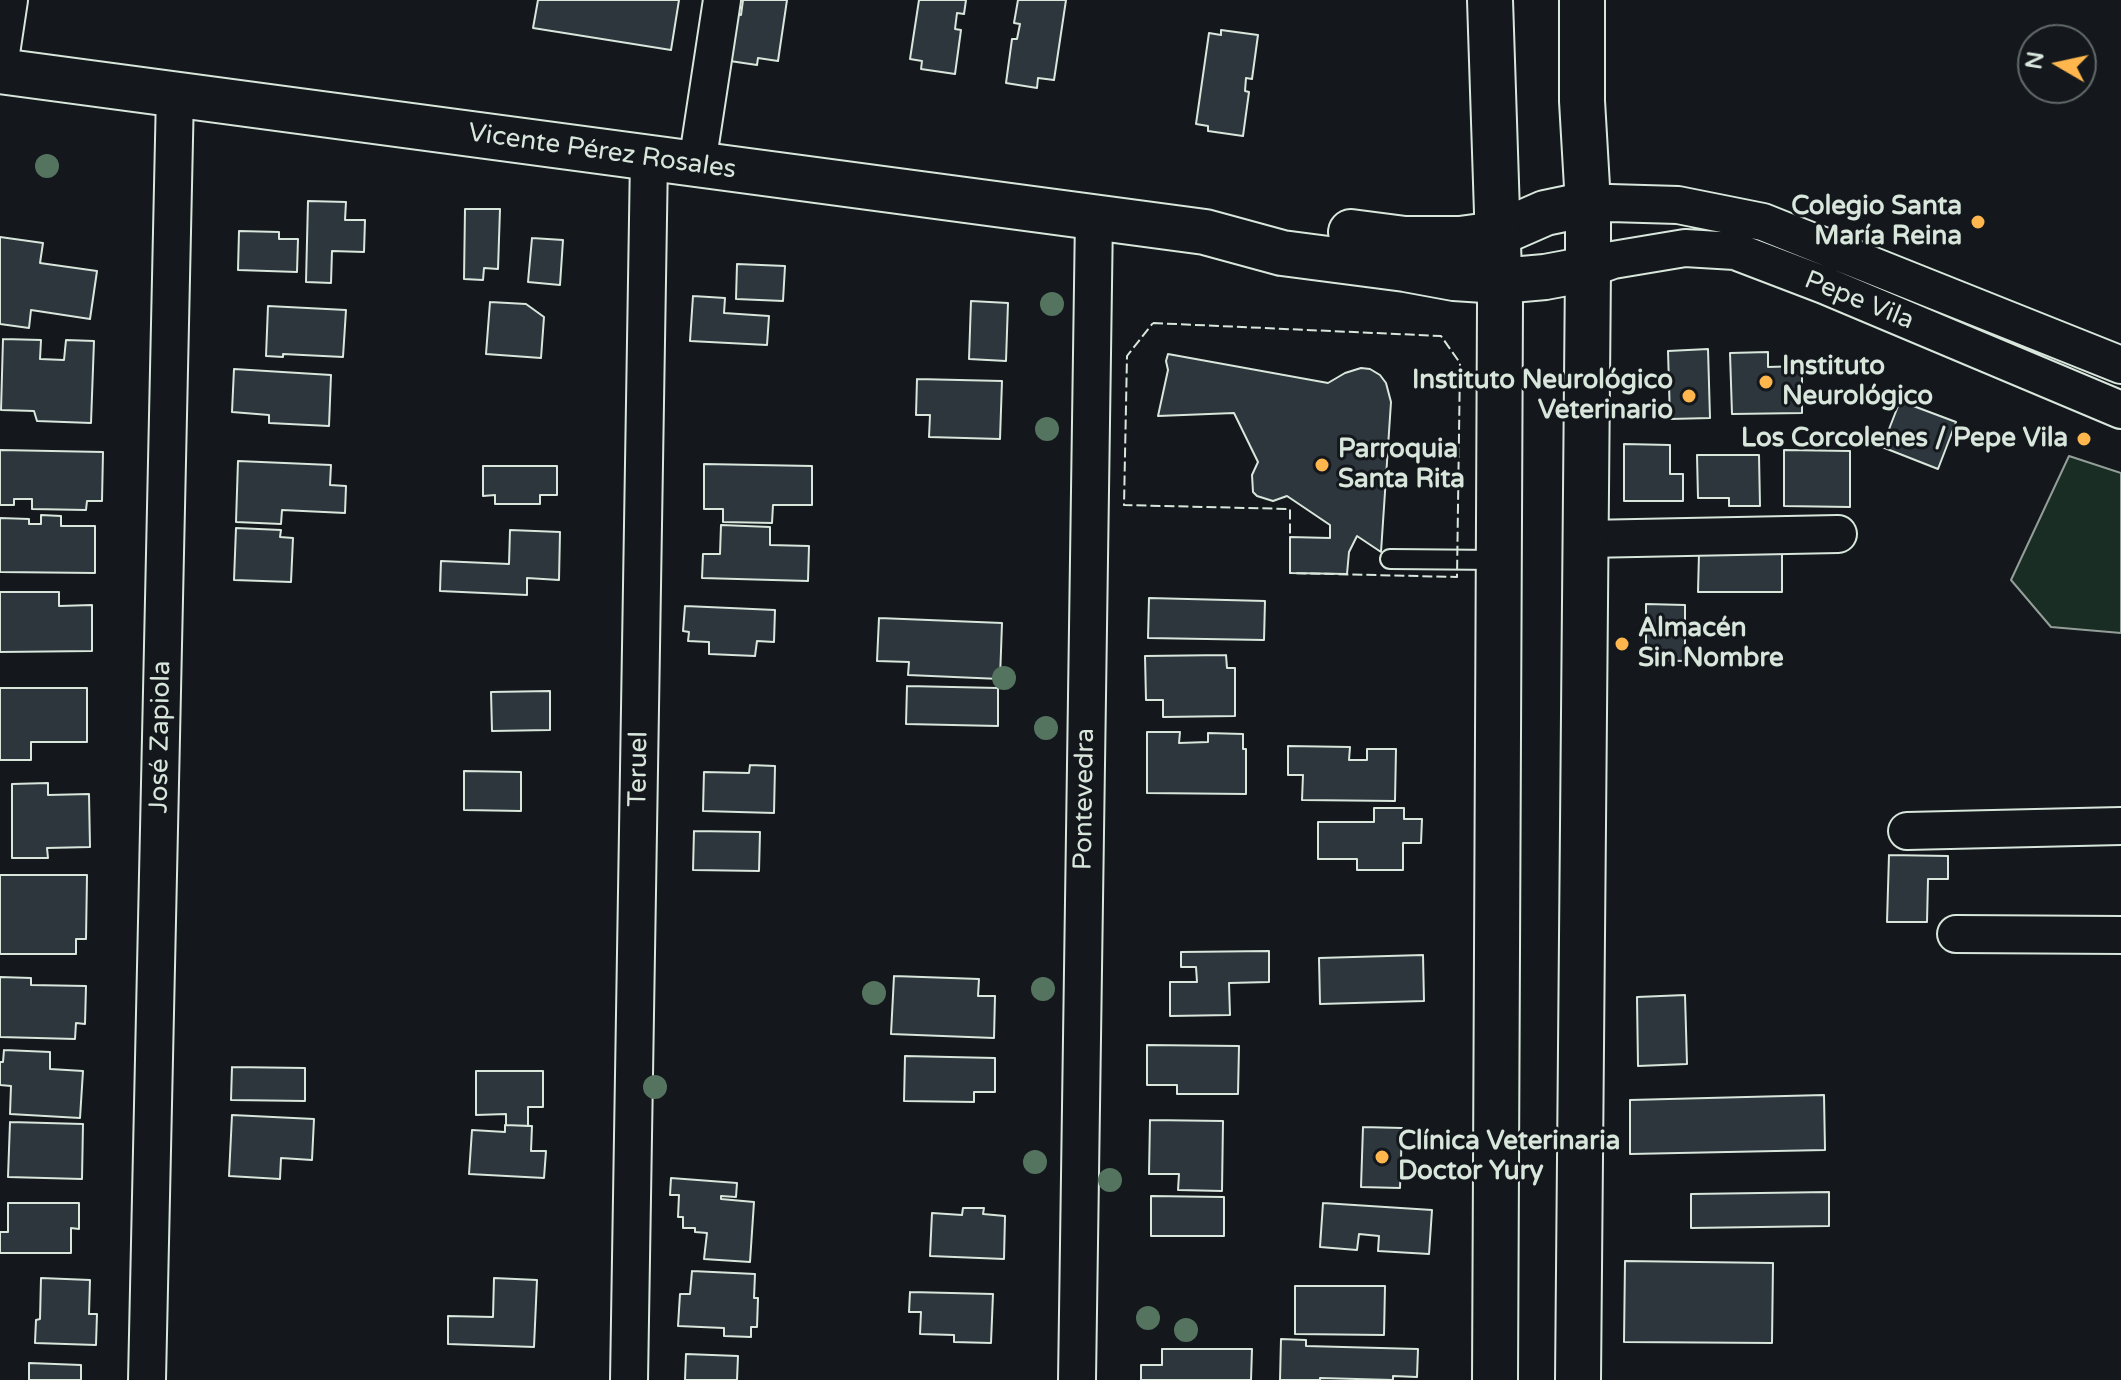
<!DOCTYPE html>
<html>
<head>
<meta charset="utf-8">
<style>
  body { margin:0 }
  #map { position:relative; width:2121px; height:1380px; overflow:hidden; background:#14181c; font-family:"Varela Round",sans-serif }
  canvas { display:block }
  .north { position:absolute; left:2017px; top:24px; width:80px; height:80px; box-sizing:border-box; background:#14181c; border:2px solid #626a69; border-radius:50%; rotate:279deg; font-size:22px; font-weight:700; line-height:32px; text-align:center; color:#d8e6dc }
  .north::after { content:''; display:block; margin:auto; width:28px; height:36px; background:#ffb74d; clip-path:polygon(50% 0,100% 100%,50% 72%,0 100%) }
</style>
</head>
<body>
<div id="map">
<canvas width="2121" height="1380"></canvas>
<div class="north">N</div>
</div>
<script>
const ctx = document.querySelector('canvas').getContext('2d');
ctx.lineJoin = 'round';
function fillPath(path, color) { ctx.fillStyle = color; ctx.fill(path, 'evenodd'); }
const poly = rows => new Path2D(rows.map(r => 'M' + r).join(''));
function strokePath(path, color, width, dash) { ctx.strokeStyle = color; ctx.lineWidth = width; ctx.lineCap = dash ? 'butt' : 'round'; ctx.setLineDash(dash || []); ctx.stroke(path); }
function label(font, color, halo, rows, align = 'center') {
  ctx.font = font + ' "Varela Round",sans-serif'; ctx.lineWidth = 6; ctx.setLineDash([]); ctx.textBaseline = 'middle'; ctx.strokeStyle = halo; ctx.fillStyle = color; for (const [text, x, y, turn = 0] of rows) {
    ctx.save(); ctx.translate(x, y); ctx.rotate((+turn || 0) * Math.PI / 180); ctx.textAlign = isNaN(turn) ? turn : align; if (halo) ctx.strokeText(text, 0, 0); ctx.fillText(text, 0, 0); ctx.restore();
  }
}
const green = poly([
  [2069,456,2121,473,2121,633,2051,627,2011,580,2069,456]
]);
const building = poly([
  [538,0,679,0,671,50,533,28,538,0],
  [743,0,787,0,778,61,758,58,757,65,730,61,736,14,741,15,743,0],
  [919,0,966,0,964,14,957,13,955,29,961,30,955,74,921,69,922,61,910,59,919,0],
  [1018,0,1066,0,1054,80,1038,78,1037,88,1006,83,1012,39,1017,39,1020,24,1014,23,1018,0],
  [1221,30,1258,35,1252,79,1246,78,1245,91,1249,92,1243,136,1208,131,1208,126,1196,124,1209,33,1221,35,1221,30],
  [308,201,346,202,345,220,365,220,364,252,332,251,331,283,306,282,308,201],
  [465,209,500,209,498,269,484,268,483,280,464,279,465,209],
  [239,231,279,232,279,239,298,239,297,272,238,270,239,231],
  [0,237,43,243,40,263,97,271,90,319,31,310,29,328,0,324,0,237],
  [532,238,563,240,560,285,528,282,532,238],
  [737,264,785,266,783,301,736,299,737,264],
  [693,296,725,298,724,313,769,316,767,345,690,341,693,296],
  [971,301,1008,303,1006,361,969,359,971,301],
  [490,302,526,304,544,317,541,358,486,354,490,302],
  [268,306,346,310,343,357,283,354,283,357,266,356,268,306],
  [3,339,41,340,40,359,64,360,66,340,94,341,91,423,37,421,34,411,1,410,3,339],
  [1708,349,1710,418,1670,419,1668,351,1708,349],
  [1768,352,1768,367,1802,366,1802,413,1732,414,1730,353,1768,352],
  [1168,354,1328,383,1345,373,1361,368,1370,369,1380,375,1386,383,1391,402,1381,552,1357,536,1349,552,1347,574,1290,573,1290,537,1330,538,1330,525,1287,496,1273,501,1257,496,1253,492,1252,475,1258,462,1234,413,1158,416,1168,370,1166,361,1168,354],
  [234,369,331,375,329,426,269,423,269,415,232,412,234,369],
  [917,379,1002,381,1000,439,929,437,930,415,916,415,917,379],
  [1900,401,1956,422,1938,469,1882,447,1900,401],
  [1624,444,1670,445,1670,474,1683,474,1683,501,1624,501,1624,444],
  [0,450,103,452,102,501,87,501,86,510,32,509,32,499,14,499,14,505,0,505,0,450],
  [1784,450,1850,451,1850,507,1784,506,1784,450],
  [1697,455,1759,455,1760,506,1729,506,1729,498,1698,498,1697,455],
  [238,461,331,465,330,485,346,486,345,513,282,510,281,524,236,522,238,461],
  [704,464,812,466,812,505,773,505,772,523,723,522,723,509,704,509,704,464],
  [483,466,557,466,557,495,540,495,540,504,495,504,495,495,483,496,483,466],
  [41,515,61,516,61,526,95,526,95,573,0,572,0,518,29,519,29,524,41,524,41,515],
  [721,525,770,527,770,545,809,546,808,581,702,578,703,554,720,554,721,525],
  [236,528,281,530,280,537,293,538,291,582,234,580,236,528],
  [510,530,560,532,559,580,527,578,527,595,440,591,441,561,509,564,510,530],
  [1699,553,1782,554,1782,592,1698,592,1699,553],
  [0,592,59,592,59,606,92,605,92,651,0,652,0,592],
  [1149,598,1265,601,1264,640,1148,638,1149,598],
  [1646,604,1685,605,1685,661,1646,660,1646,604],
  [685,606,775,610,774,642,757,641,755,656,709,654,709,642,688,641,689,632,683,631,685,606],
  [879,618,1002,623,1000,679,908,675,909,662,877,661,879,618],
  [1226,655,1227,668,1235,668,1235,716,1163,717,1163,700,1146,700,1145,656,1226,655],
  [907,686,998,688,998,726,906,724,907,686],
  [0,688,87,688,87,742,31,742,31,760,0,760,0,688],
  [550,691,550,730,492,731,491,692,550,691],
  [1147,732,1180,732,1179,743,1208,742,1208,733,1243,734,1243,749,1246,749,1246,794,1147,793,1147,732],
  [1288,746,1350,747,1349,760,1367,760,1367,749,1396,749,1395,801,1302,800,1303,775,1288,775,1288,746],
  [750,765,775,766,774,813,703,811,704,772,749,773,750,765],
  [464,771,521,772,521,811,464,810,464,771],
  [48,783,48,795,89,794,90,847,47,848,48,858,12,858,12,784,48,783],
  [1374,808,1404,808,1404,819,1422,819,1421,843,1403,843,1403,870,1357,870,1357,859,1318,859,1318,822,1374,822,1374,808],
  [694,831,760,832,759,871,693,870,694,831],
  [1889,855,1948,856,1948,879,1928,879,1927,922,1887,922,1889,855],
  [0,875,87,875,86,939,76,939,76,954,0,954,0,875],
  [1269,951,1269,982,1229,983,1230,1015,1170,1016,1170,982,1197,982,1196,967,1181,967,1181,952,1269,951],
  [1423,955,1424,1001,1320,1004,1319,958,1423,955],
  [894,976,979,979,978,996,995,996,994,1038,891,1034,894,976],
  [0,977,31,978,31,985,86,986,85,1024,76,1023,75,1039,0,1037,0,977],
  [1685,995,1687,1064,1638,1066,1637,997,1685,995],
  [1147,1045,1239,1046,1238,1094,1177,1094,1177,1085,1147,1085,1147,1045],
  [4,1050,50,1052,50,1069,83,1071,80,1118,10,1114,11,1086,0,1085,0,1062,3,1062,4,1050],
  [905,1056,995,1058,995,1092,974,1092,974,1102,904,1101,905,1056],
  [232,1067,305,1068,305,1101,231,1100,232,1067],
  [476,1071,543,1071,543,1107,528,1107,528,1126,506,1125,506,1114,476,1115,476,1071],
  [1824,1095,1825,1150,1630,1154,1630,1100,1824,1095],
  [232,1115,314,1119,312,1160,281,1158,280,1179,229,1176,232,1115],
  [1150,1120,1223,1121,1222,1191,1178,1190,1179,1174,1149,1174,1150,1120],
  [10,1122,83,1124,82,1179,8,1177,10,1122],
  [505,1125,532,1126,531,1151,546,1151,544,1178,469,1174,472,1130,505,1132,505,1125],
  [1363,1127,1402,1128,1400,1188,1361,1187,1363,1127],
  [671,1178,737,1183,736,1197,721,1196,721,1199,754,1202,750,1262,704,1259,707,1233,695,1232,695,1228,683,1228,683,1217,678,1217,679,1195,670,1195,671,1178],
  [1829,1192,1829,1226,1691,1228,1691,1194,1829,1192],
  [1151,1196,1224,1197,1224,1236,1151,1236,1151,1196],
  [8,1203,79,1203,79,1229,71,1228,71,1253,0,1253,0,1232,8,1232,8,1203],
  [1323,1203,1432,1210,1429,1254,1378,1251,1379,1236,1359,1234,1357,1250,1320,1247,1323,1203],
  [963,1208,984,1208,983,1214,1005,1216,1004,1259,930,1256,932,1213,962,1215,963,1208],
  [1625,1261,1773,1263,1772,1343,1624,1342,1625,1261],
  [692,1271,755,1274,754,1298,758,1298,757,1327,751,1327,751,1337,724,1336,724,1328,678,1326,680,1294,690,1294,692,1271],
  [41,1278,90,1280,89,1314,97,1314,96,1345,35,1343,36,1320,40,1319,41,1278],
  [494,1278,537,1280,534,1347,448,1344,448,1316,493,1317,494,1278],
  [1295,1286,1385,1286,1384,1335,1295,1334,1295,1286],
  [910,1292,993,1294,991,1343,954,1342,954,1335,920,1334,921,1312,909,1312,910,1292],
  [1281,1339,1306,1340,1306,1346,1418,1349,1417,1377,1393,1376,1393,1380,1320,1378,1320,1380,1280,1380,1281,1339],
  [1162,1349,1252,1349,1251,1380,1141,1380,1141,1365,1162,1365,1162,1349],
  [686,1354,738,1356,737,1380,685,1380,686,1354],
  [29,1363,81,1365,81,1380,29,1380,29,1363]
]);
const service = poly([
  [1390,559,1498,560]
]);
const minor = poly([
  [0,60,9,0],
  [697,164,722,0],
  [1588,204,1610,203,1678,205,1763,222,2121,365],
  [1588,269,1613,260,1685,248,1735,251,1824,285,2121,410],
  [1586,539,1838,534],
  [1907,831,2121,826],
  [1956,934,2121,935],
  [147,1380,175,94],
  [629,1380,649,158],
  [1077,1380,1094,217]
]);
const tertiary = poly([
  [0,71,1205,232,1282,253,1405,269,1454,278,1500,281,1545,277,1588,269],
  [1351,232,1405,239,1460,239,1497,234,1545,213,1588,204]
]);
const primary = poly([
  [1490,0,1500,304,1495,1380],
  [1578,1380,1588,269,1588,204,1582,101,1582,0]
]);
const fence = poly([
  [1153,323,1441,336,1460,363,1457,577,1290,573,1290,509,1124,505,1127,356,1153,323]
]);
const trees = [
  [47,166],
  [1052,304],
  [1047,429],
  [1004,678],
  [1046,728],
  [1043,989],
  [874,993],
  [655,1087],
  [1035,1162],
  [1110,1180],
  [1148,1318],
  [1186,1330]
];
const markers = [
  [1978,222,8,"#ffb74d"],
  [1766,382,8,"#ffb74d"],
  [1689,396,8,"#ffb74d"],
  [2084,439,8,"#ffb74d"],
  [1322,465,8,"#ffb74d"],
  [1622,644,8,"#ffb74d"],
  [1382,1157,8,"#ffb74d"]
];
const streetNames = [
  ["Vicente Pérez Rosales",602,152,8],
  ["Pepe Vila",1859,301,22],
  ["José Zapiola",161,737,-89],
  ["Teruel",639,769,-89],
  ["Pontevedra",1085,799,-89]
];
const poiNames = [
  ["Colegio Santa",1962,207,"right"],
  ["María Reina",1962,237,"right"],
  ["Instituto",1782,367],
  ["Neurológico",1782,397],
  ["Instituto Neurológico",1673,381,"right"],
  ["Veterinario",1673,411,"right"],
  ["Los Corcolenes / Pepe Vila",2068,439,"right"],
  ["Parroquia",1338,450],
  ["Santa Rita",1338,480],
  ["Almacén",1638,629],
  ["Sin Nombre",1638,659],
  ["Clínica Veterinaria",1398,1142],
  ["Doctor Yury",1398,1172]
];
fillPath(green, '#1a2d24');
strokePath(green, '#939e99', 2);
fillPath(building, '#2c363c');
strokePath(building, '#d8e6dc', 2);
strokePath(service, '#d8e6dc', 22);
strokePath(minor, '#d8e6dc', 40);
strokePath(tertiary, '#d8e6dc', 48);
strokePath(primary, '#d8e6dc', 48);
strokePath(service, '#14181c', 18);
strokePath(minor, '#14181c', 36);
strokePath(tertiary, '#14181c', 44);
strokePath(primary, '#14181c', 44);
strokePath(fence, '#d8e6dc', 2, [10, 4]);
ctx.fillStyle = '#55745f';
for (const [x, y] of trees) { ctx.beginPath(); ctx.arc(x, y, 12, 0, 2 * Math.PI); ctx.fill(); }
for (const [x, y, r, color] of markers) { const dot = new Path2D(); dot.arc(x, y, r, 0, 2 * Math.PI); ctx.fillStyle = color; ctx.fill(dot); strokePath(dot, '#14181c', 3); }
label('26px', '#d8e6dc', '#14181c', streetNames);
label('bold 26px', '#d8e6dc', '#14181c', poiNames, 'left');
</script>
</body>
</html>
